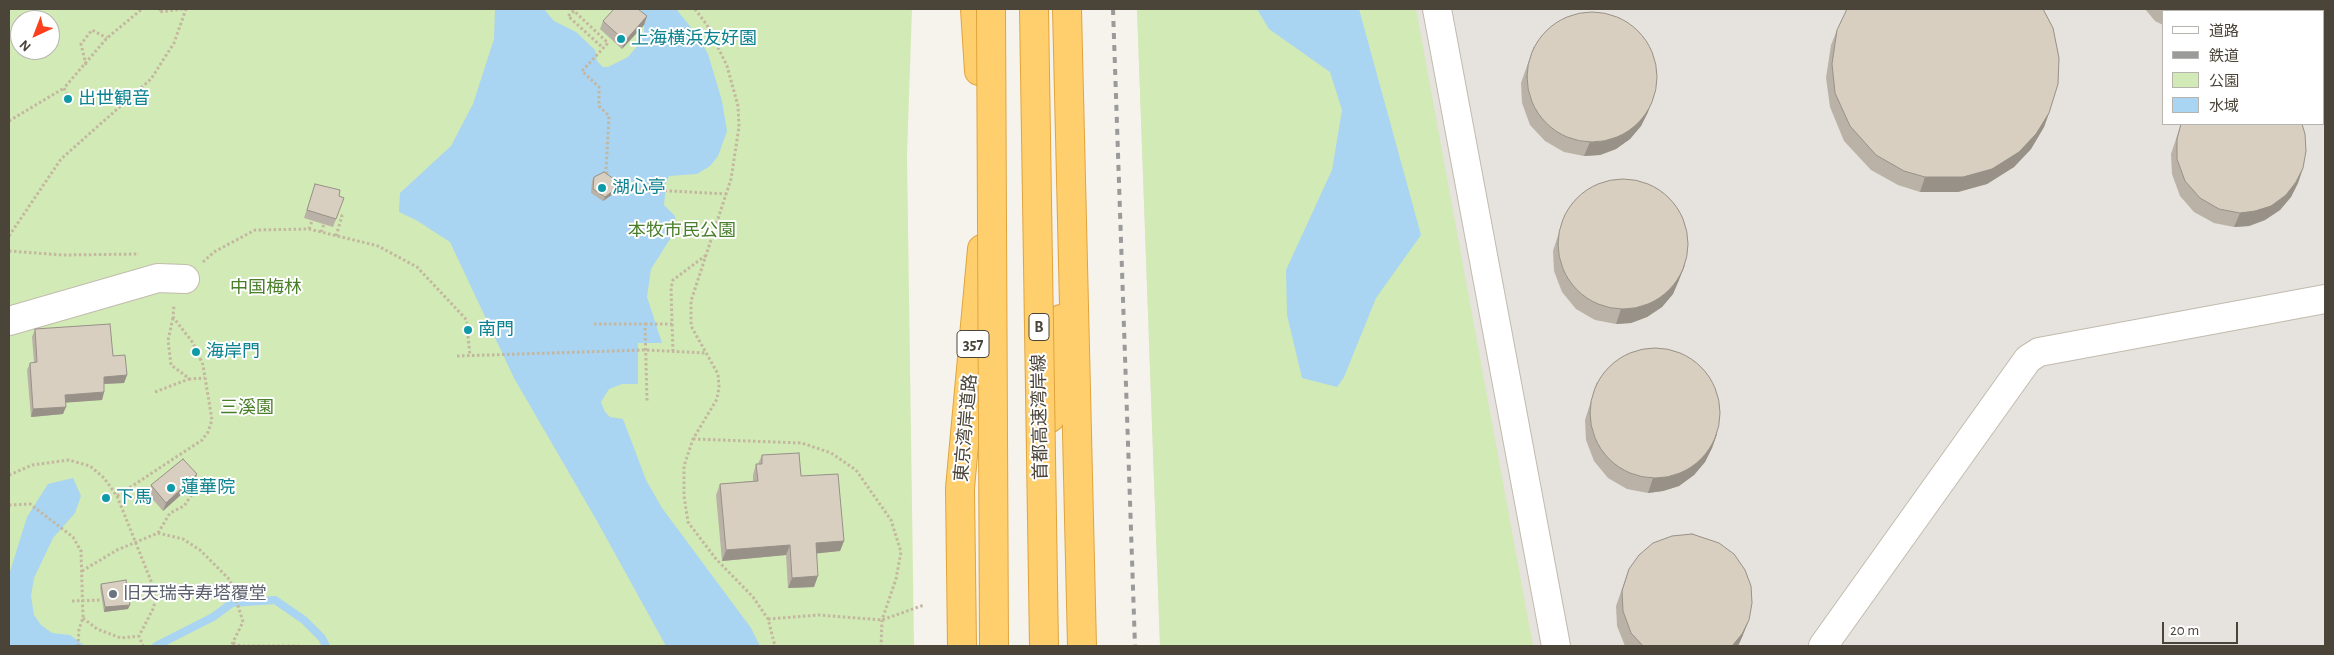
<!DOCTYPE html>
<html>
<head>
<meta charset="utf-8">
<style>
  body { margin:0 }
  #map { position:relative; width:2334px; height:655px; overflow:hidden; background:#f6f3ec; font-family:"Alegreya Sans","Noto Sans JP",sans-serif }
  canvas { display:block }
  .frame { position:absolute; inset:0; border:10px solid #4b4439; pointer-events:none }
  .legend { position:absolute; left:2162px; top:10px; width:162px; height:115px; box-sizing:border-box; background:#fff; border:1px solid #b7b4b0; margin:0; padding:6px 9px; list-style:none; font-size:15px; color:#4b4439 }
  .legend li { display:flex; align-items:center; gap:10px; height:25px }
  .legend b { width:25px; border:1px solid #b7b4b0 }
  .north { position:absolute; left:10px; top:10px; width:50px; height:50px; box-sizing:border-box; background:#fff; border:1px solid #b7b4b0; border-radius:50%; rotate:223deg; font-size:14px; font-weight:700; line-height:20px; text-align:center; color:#4b4439 }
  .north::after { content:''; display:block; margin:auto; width:18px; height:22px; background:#fc3f1d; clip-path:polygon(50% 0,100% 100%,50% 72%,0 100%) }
  .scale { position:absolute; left:2162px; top:622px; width:76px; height:22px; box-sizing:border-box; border:2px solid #4b4439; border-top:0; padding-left:6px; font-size:15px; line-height:18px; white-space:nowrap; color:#4b4439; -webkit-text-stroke:4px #fff; paint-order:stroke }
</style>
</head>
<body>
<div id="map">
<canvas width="2334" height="655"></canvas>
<div class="frame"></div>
<ul class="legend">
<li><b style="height:6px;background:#fff"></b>道路</li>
<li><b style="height:6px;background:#9a9a9a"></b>鉄道</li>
<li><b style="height:14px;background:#d2eab5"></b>公園</li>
<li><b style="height:14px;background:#a9d4f2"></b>水域</li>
</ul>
<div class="north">N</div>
<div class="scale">20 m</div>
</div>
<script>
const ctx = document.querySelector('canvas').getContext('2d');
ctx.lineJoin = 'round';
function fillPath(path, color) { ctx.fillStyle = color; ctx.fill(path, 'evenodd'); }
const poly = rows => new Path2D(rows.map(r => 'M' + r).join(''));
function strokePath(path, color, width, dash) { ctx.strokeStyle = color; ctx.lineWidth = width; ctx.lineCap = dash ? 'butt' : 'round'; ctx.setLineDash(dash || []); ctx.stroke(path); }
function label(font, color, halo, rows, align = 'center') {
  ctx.font = font + ' "Alegreya Sans","Noto Sans JP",sans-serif'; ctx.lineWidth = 4; ctx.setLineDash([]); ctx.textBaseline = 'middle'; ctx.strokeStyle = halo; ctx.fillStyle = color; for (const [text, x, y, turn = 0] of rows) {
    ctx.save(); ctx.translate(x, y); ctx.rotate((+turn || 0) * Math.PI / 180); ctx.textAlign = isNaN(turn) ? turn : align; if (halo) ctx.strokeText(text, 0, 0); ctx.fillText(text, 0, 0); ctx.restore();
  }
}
const industrial = poly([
  [1137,9,2325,9,2325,646,1160,646],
  [2163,11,2323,11,2323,124,2163,124]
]);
const green = poly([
  [9,9,912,9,907,155,914,646,9,646],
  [20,20,50,20,50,50,20,50],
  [1137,9,1416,9,1533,646,1160,646]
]);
const water = poly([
  [495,9,544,9,554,21,576,32,595,50,597,61,603,67,608,67,628,57,638,45,644,34,644,18,641,9,676,9,698,36,708,54,722,101,727,131,718,156,710,166,697,174,669,176,666,183,664,205,675,216,677,228,651,269,647,297,662,343,638,343,638,384,622,384,609,389,601,402,605,412,610,417,623,419,646,480,662,508,751,628,760,646,666,646,597,521,514,378,450,242,416,220,399,212,400,193,451,146,473,104,494,39],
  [1257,9,1359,9,1421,235,1376,298,1344,377,1337,387,1302,378,1287,315,1286,270,1332,170,1342,110,1330,72,1269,29],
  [73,478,81,496,75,513,53,538,34,578,31,596,34,615,41,625,52,633,70,635,85,646,9,646,9,575,27,517,48,484]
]);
const stream = poly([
  [156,646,213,617,232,603,275,600,304,620,322,638,326,646]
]);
const path = poly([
  [161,9,159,12,183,9],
  [572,9,608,43,582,71,599,87,599,106,609,116,606,171,609,177],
  [695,9,707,25,727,66,738,106,739,127,731,179,691,301,691,326,718,374,719,387,717,399,693,439,684,466,684,496,688,522,716,559,753,597,768,619,775,646],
  [574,11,568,16,603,48],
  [86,65,81,44,92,30,107,38],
  [67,95,64,88,107,38,142,9],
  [9,121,64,88],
  [612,183,616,188,727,194],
  [309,229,312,221],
  [321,232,324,224],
  [9,236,61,159,151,79,174,43,186,9],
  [336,236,342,216,338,214],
  [9,251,63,255,139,254],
  [203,262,214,252,255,230,309,229,378,246,417,267,465,318,467,323],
  [173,318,168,340,171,365,190,379,205,378],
  [594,324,645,324,647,401],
  [645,324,672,324,671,287,673,280,705,256],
  [672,324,673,351],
  [468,336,470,356],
  [457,356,645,350,705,353],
  [155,392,189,379],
  [693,439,802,443,831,453,856,470,891,520,901,552,896,579,882,620,881,646],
  [9,475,32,465,69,460,90,466,104,478,117,496,202,440,208,432,212,420,203,365,193,343,173,317,174,305],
  [117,496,155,591,154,607,139,636,143,646],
  [9,505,30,504,73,537,81,551,83,618,79,629,78,646],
  [158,533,170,513,184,506,195,490],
  [82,571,117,550,158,533,183,539,200,550,230,580,243,622,231,646],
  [72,601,102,600],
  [83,618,97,629,121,638,139,636],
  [768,619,819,615,882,620,924,605],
  [233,643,240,646,299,646]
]);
const minor = poly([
  [1437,9,1556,646],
  [9,321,158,278,185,279],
  [1823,646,2028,359,2039,352,2325,299]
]);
const highway = poly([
  [975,9,979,71],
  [1067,9,1082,646],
  [1050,418,1061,319],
  [962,646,960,488,982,249]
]);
const rail = poly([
  [1113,9,1135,646]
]);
const highwayBridge = poly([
  [991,9,994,646],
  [1034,9,1044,646]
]);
const wall = poly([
  [2145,9,2249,9,2246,11,2163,11,2163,25,2155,21],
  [647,16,644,25,622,49,600,29,603,21],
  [1837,30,2049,113,2044,127,2031,149,2014,167,1987,184,1958,192,1920,192,1898,185,1871,170,1844,141,1830,107,1826,78,1831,45],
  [1534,46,1648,112,1641,126,1630,139,1616,149,1600,155,1584,156,1564,152,1545,141,1530,125,1522,103,1521,83],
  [2181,124,2303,168,2298,183,2291,197,2280,210,2265,220,2249,226,2234,227,2214,223,2194,212,2180,196,2172,174,2171,154],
  [594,177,614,190,613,194,603,201,591,193,592,181],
  [315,184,344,198,333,227,304,218],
  [1565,214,1679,280,1673,294,1662,307,1647,317,1631,323,1616,324,1595,320,1576,309,1562,292,1554,271,1553,251],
  [35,329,113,356,127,375,124,383,104,384,104,392,102,400,66,402,63,414,31,417,27,370,30,363,34,362,32,337],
  [1597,382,1717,434,1712,448,1705,462,1694,475,1679,486,1663,491,1648,493,1627,489,1608,478,1594,461,1586,440,1585,420],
  [762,455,801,476,844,541,840,551,816,553,814,587,788,588,786,555,722,561,716,495,720,484,753,481,753,475,756,464,758,464],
  [197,474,194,483,163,511,148,494,151,485],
  [1629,569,1743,635,1738,646,1625,646,1617,626,1616,606],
  [101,584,128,609,104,612,100,588]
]);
const shadedWall = poly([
  [2238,9,2249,9,2246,11,2235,11],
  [647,16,644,25,622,49,625,41],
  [1653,98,1648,112,1641,126,1630,139,1616,149,1600,155,1584,156,1590,142],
  [2049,113,2044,127,2031,149,2014,167,1987,184,1958,192,1920,192,1925,177],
  [2303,168,2298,183,2291,197,2280,210,2265,220,2249,226,2234,227,2240,213],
  [614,190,613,194,603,201,605,197],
  [1685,265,1679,280,1673,294,1662,307,1647,317,1631,323,1616,324,1621,309],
  [127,375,124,383,101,384,104,377],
  [104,392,102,400,62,403,65,395],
  [66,407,63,414,31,417,33,409],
  [1717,434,1712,448,1705,462,1694,475,1679,486,1663,491,1648,493,1653,478],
  [197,474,194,483,163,511,166,503],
  [844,541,840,551,812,554,816,543],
  [790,545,786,555,722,561,726,550],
  [818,576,814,587,788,588,792,578],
  [130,605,128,609,104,612,105,607],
  [1749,620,1743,635,1738,646,1732,646]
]);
const building = poly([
  [614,9,638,9,647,16,625,41,603,21,614,9],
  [1847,9,2043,9,2053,28,2059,58,2058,84,2049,113,2036,134,2019,152,1992,169,1963,177,1925,177,1904,171,1876,155,1850,126,1835,93,1832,64,1837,30,1847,9],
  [2165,9,2238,9,2235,11,2169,11,2165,9],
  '1527 77a65 65 0 1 1 130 0a65 65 0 1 1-130 0Z',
  [2181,124,2302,124,2305,134,2306,151,2303,168,2296,182,2286,195,2271,206,2255,211,2240,213,2219,209,2200,198,2185,181,2177,159,2177,139,2181,124],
  [604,172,614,179,614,190,605,197,593,189,594,177,604,172],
  '1558 244a65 65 0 1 1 130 0a65 65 0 1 1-130 0Z',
  [315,184,340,190,339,196,344,198,336,219,307,210,315,184],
  [110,324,113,356,125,355,127,375,104,377,104,392,65,395,66,407,33,409,30,363,37,362,35,329,110,324],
  '1590 413a65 65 0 1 1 130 0a65 65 0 1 1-130 0Z',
  [799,453,801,476,838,474,844,541,816,543,818,576,792,578,790,545,726,550,720,484,758,481,756,464,762,464,762,455,799,453],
  [183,459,197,474,166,503,151,485,183,459],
  [1692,534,1719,543,1734,554,1745,570,1751,586,1752,603,1749,620,1742,634,1732,646,1643,646,1631,633,1623,611,1622,591,1629,569,1639,555,1653,543,1672,536,1692,534],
  [126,580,130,605,105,607,101,584,126,580]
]);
const markers = [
  [621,39,5,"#0f9aa8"],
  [68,99,5,"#0f9aa8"],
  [602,188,5,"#0f9aa8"],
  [468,330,5,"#0f9aa8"],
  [196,352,5,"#0f9aa8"],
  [171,488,5,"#0f9aa8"],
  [106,498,5,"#0f9aa8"],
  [113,594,5,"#6b7280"]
];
const shields = [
  [1039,327,20],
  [973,344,32]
];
const shieldNames = [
  ["B",1039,327],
  ["357",973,344]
];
const cultureNames = [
  ["上海横浜友好園",631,39],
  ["出世観音",78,99],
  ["湖心亭",612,188],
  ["南門",478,330],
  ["海岸門",206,352],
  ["蓮華院",181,488],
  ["下馬",116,498]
];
const parkNames = [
  ["本牧市民公園",682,231],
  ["中国梅林",266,288],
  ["三溪園",247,408]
];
const streetNames = [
  ["首都高速湾岸線",1040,417,-91],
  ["東京湾岸道路",966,428,-85]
];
const worshipNames = [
  ["旧天瑞寺寿塔覆堂",123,594]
];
fillPath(industrial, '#e6e2dd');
fillPath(green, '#d2eab5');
fillPath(water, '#a9d4f2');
strokePath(stream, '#a9d4f2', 8);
strokePath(minor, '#c2bbae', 30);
strokePath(highway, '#e0a43c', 30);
strokePath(path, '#c4b79f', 3, [2.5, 2.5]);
strokePath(minor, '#fff', 28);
strokePath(highway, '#ffcf6e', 28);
strokePath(rail, '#9a9a9a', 4, [6, 6]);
strokePath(highwayBridge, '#e0a43c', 30, []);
strokePath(highwayBridge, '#ffcf6e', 28);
fillPath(wall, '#bab2a6');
fillPath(shadedWall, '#979187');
fillPath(building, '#d8cfc1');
strokePath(building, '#979187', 1);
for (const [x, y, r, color] of markers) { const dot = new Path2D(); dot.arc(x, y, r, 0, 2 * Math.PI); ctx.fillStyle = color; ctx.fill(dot); strokePath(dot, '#fff', 2); }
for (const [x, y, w] of shields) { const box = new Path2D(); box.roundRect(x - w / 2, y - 13.5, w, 27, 4); ctx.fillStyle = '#fff'; ctx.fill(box); strokePath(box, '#4b4439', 1); }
label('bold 16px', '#4b4439', null, shieldNames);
label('18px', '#0d838f', '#fff', cultureNames, 'left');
label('18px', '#4a7f2a', '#fff', parkNames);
label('18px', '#4b4439', '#fff', streetNames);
label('18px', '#5b616d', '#fff', worshipNames, 'left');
</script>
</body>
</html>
